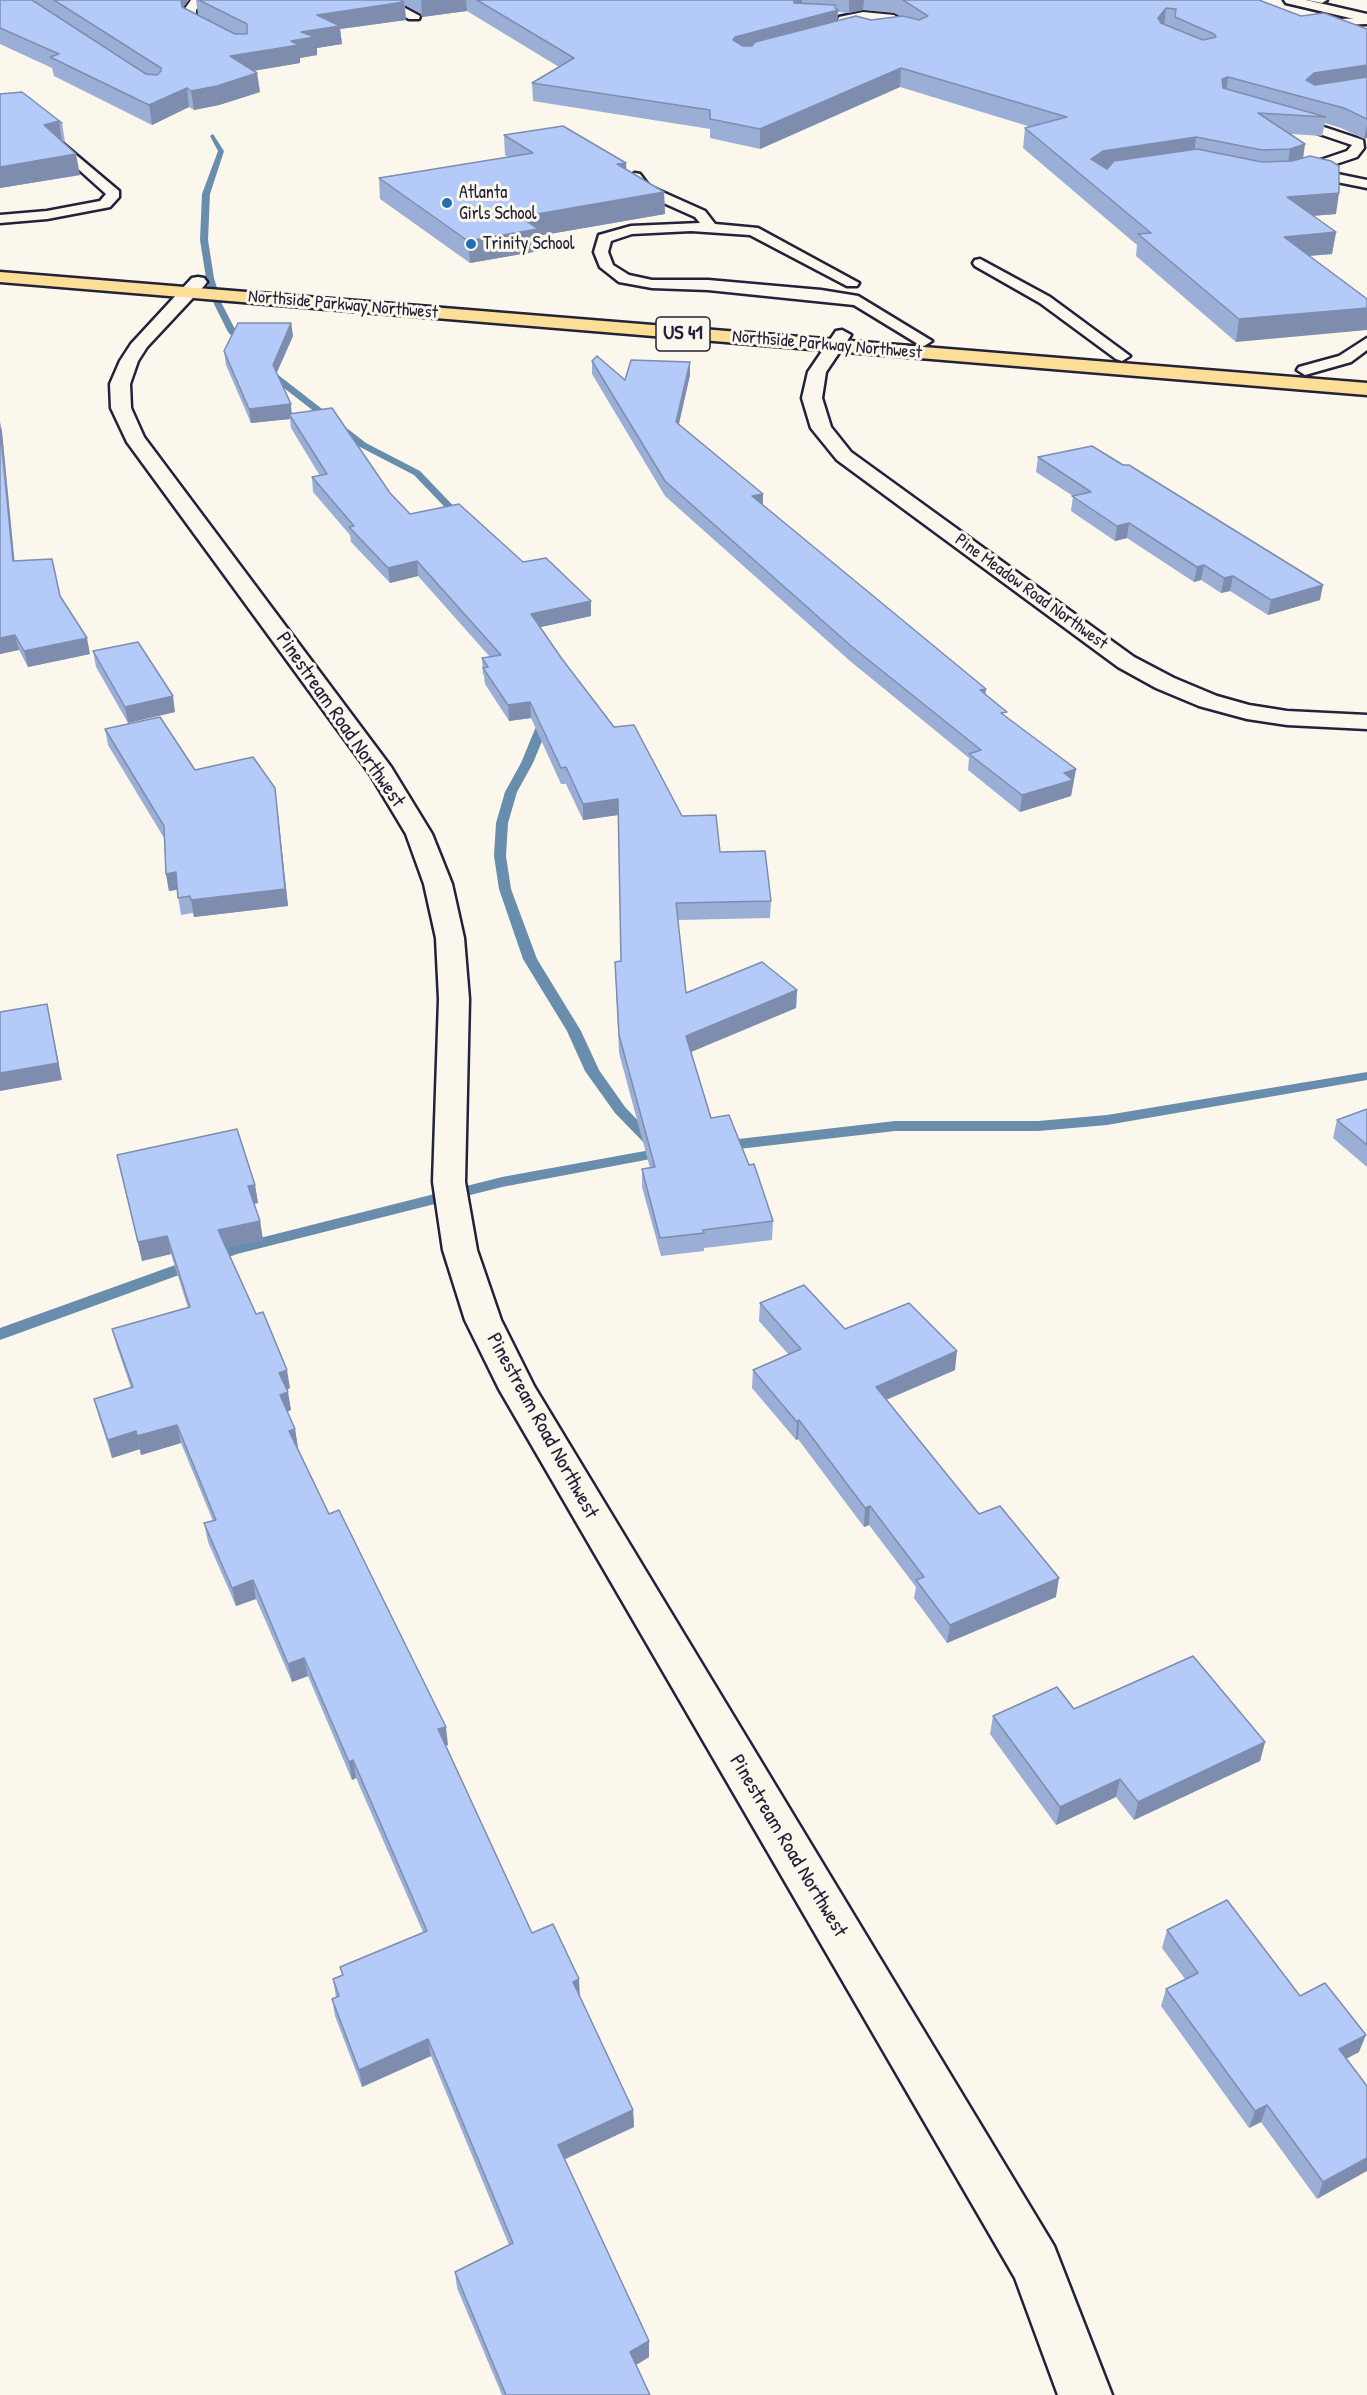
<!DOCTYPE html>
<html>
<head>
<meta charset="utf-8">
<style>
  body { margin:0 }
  canvas { display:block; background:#fbf7ec }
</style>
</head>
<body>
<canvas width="1367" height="2395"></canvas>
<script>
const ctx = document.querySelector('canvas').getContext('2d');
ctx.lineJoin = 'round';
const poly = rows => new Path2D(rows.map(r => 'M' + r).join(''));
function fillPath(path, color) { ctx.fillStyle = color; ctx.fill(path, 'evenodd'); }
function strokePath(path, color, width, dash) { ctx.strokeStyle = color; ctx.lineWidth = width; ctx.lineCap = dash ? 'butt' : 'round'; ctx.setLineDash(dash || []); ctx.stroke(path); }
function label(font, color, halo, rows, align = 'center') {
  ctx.font = font + ' "Patrick Hand",sans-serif'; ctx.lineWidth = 6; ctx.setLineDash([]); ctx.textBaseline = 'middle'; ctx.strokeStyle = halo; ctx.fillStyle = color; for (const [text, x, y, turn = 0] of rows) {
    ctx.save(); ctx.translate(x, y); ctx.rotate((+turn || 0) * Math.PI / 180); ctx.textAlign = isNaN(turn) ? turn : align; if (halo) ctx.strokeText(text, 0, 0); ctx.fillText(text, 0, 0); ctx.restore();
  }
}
const stream = poly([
  [213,134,224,151,210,194,208,240,214,278,222,304,236,331,250,349,246,352,228,332,214,304,206,278,200,240,202,194,218,151,210,136,213,134],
  [262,367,268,367,366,443,420,471,466,519,466,523,460,523,414,475,360,447,262,371,262,367],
  [546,714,552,717,533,763,517,792,508,823,506,856,511,889,537,959,581,1031,599,1070,625,1107,660,1144,653,1149,648,1147,615,1113,585,1071,567,1031,523,959,499,889,494,856,496,823,505,792,521,763,540,717,546,714],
  [1367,1072,1367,1080,1107,1125,1038,1131,895,1131,721,1151,714,1146,721,1141,895,1121,1038,1121,1107,1115,1367,1072],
  [667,1147,674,1152,672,1155,502,1187,237,1254,0,1340,0,1328,228,1246,502,1177,667,1147]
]);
const lane = poly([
  [1307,0,1327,0,1322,3,1307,0],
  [1367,18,1367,24,1310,26,1304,23,1310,20,1367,18],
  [1288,115,1363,140,1364,148,1357,157,1318,170,1367,180,1367,188,1297,174,1297,168,1347,151,1352,145,1284,122,1284,116,1288,115],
  [62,143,119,191,119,197,110,207,105,208,47,219,0,223,0,215,47,211,100,201,106,194,57,150,56,147,62,143],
  [635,173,640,174,649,186,705,211,715,224,758,228,859,283,857,286,847,286,750,235,691,231,632,234,611,241,608,252,613,265,629,275,652,280,708,280,821,290,858,296,932,341,924,346,918,344,854,305,708,290,652,288,619,282,600,267,594,252,599,235,631,226,700,223,695,217,639,192,628,177,635,173],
  [980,259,1050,297,1130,356,1122,361,1116,359,1040,303,975,266,973,263,975,260,980,259],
  [1367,338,1367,350,1351,362,1305,375,1297,370,1299,367,1339,356,1367,338]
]);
const street = poly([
  [191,0,203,0,196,10,196,17,228,33,228,39,218,39,185,22,184,10,191,0],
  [374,0,390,0,420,16,419,19,409,19,374,0],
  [863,12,894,15,908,24,900,32,870,36,836,25,839,17,863,12],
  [863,20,886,22,893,25,870,28,849,23,863,20],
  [198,277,204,278,207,282,204,286,147,347,138,361,130,384,131,408,144,437,391,767,432,834,452,884,464,938,469,999,465,1182,477,1250,501,1320,534,1386,1054,2246,1112,2395,1058,2395,1015,2278,499,1389,465,1320,443,1250,433,1182,439,999,436,938,424,884,406,834,370,774,127,442,111,408,110,384,120,361,131,344,192,278,198,277],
  [842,330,851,335,826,372,822,398,831,427,851,452,1134,657,1174,678,1217,696,1249,705,1287,711,1367,715,1367,729,1287,725,1247,719,1199,706,1156,688,1118,667,837,460,811,428,802,398,808,372,836,331,842,330]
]);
const secondary = poly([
  [1284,0,1306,0,1367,14,1367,22,1286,3,1284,0]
]);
const primary = poly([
  [0,272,1367,383,1367,395,0,282,0,272]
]);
const wall = poly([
  [0,0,189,0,183,7,198,15,196,0,1259,0,1301,16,1367,29,1367,138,1364,139,1341,128,1325,123,1322,136,1291,134,1305,144,1303,158,1336,214,1313,216,1336,232,1332,254,1309,256,1236,342,1136,256,1137,245,1023,148,1025,128,1031,127,900,87,760,149,710,138,710,129,533,101,532,83,559,67,467,11,422,17,421,14,405,5,406,20,340,29,342,44,317,48,317,55,300,58,300,63,254,71,257,73,260,92,219,105,194,110,189,107,152,125,54,76,52,68,0,44],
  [863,10,894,13,900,16,871,20,837,21,838,12,849,13],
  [0,94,62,123,65,142,61,141,80,175,0,188],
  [504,135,626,170,664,192,665,214,538,236,539,251,470,263,380,199,379,178,508,157,505,155],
  [291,323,293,336,276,374,292,413,390,493,410,514,523,562,591,601,591,616,540,627,562,659,614,727,682,816,771,901,770,918,678,920,686,993,797,990,796,1008,691,1052,711,1118,773,1221,772,1240,704,1248,704,1251,661,1256,642,1187,642,1169,650,1168,619,1053,615,962,621,961,618,815,583,820,566,784,561,784,531,718,509,721,485,684,484,676,483,674,482,658,490,657,418,576,390,583,351,542,350,535,313,492,312,477,320,476,291,428,290,419,251,423,226,365,224,351],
  [592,361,625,380,690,375,679,424,763,494,763,505,985,695,1006,717,1076,769,1071,796,1020,812,968,770,969,758,850,661,665,496,592,374],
  [0,422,2,432,14,561,60,596,90,654,28,667,19,650,0,654],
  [1038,457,1320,600,1268,615,1230,591,1221,593,1201,580,1194,582,1127,538,1115,541,1071,511,1073,496,1036,472],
  [93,651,175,712,128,723,96,667],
  [105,729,195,770,277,804,288,906,194,917,193,913,181,915,177,890,169,891,166,874,164,838,108,745],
  [1367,1109,1367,1167,1333,1138,1337,1120],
  [117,1155,255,1185,258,1203,254,1204,260,1221,263,1240,226,1247,290,1388,287,1390,291,1410,287,1412,295,1429,298,1448,329,1514,448,1745,445,1746,532,1933,580,1997,633,2110,634,2127,564,2159,649,2357,636,2365,650,2395,502,2395,457,2288,455,2272,509,2245,431,2056,362,2087,335,2016,332,1999,336,1997,333,1979,342,1975,340,1967,423,1932,356,1778,352,1780,308,1676,292,1682,256,1599,236,1606,208,1542,204,1523,213,1521,181,1443,141,1455,140,1449,112,1458,99,1417,94,1399,131,1388,117,1347,112,1329,188,1308,171,1254,142,1261],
  [760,1303,845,1329,955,1370,886,1400,979,1514,1056,1597,947,1643,914,1598,916,1587,869,1525,864,1527,798,1439,796,1440,752,1388,753,1370,789,1355,759,1321],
  [1074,1709,1265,1742,1260,1761,1134,1820,1116,1797,1056,1825,990,1734,993,1716],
  [1167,1930,1300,1996,1359,2052,1346,2059,1367,2086,1317,2199,1261,2122,1249,2128,1161,2006,1166,1989,1185,1979,1162,1948]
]);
const shadedWall = poly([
  [181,0,189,0,182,9],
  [421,0,466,0,467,11,422,17],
  [794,0,802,0,802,8,794,13],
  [849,0,864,0,863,10,849,13],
  [404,2,406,20,340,29,342,44,317,48,317,55,300,58,300,63,233,74,230,56,291,41,317,15],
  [835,5,835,11,838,10,837,28,734,55,733,40,735,37],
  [1166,8,1164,26,1156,36,1158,18],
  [1367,65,1367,81,1311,92,1306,80,1314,73],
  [901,68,900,87,760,149,760,129],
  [257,73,260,92,219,105,194,110,191,91],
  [1228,77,1226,96,1219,98,1222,79],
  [187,88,189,107,152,125,149,105],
  [59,121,62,141,47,145,44,125],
  [1367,125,1367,138,1364,139],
  [1196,137,1194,157,1101,171,1091,159,1103,151],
  [1305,144,1302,164,1287,169,1290,149],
  [76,154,80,175,0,188,0,167],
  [626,163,627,183,617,164],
  [664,192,665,214,538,236,539,251,470,263,468,241,520,217],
  [1339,193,1336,214,1283,218,1287,197],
  [1336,232,1332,254,1280,258,1284,237],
  [1367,308,1367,330,1236,342,1239,319],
  [291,323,293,336,274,379,273,365],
  [690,362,690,375,676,436,676,422],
  [291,404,292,418,289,414,290,419,251,423,249,409],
  [0,422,2,432,16,576,13,561],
  [763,494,763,509,752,496],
  [1129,523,1127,538,1115,541,1117,526],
  [417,561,418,576,390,583,388,568],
  [1204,565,1201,580,1194,582,1197,567],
  [1233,576,1230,591,1221,593,1224,578],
  [1323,585,1320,600,1268,615,1271,600],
  [591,601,591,616,532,629,531,614],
  [15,635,19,650,0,654,0,638],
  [87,638,90,654,28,667,24,651],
  [986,689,984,705,980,690],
  [173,696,175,712,128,723,125,707],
  [530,702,531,718,509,721,508,705],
  [1076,769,1071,796,1020,812,1022,795,1064,773],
  [275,788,288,906,194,917,191,900],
  [618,799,618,815,583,820,583,804],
  [176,872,179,889,169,891,166,874],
  [797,990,796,1008,686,1054,686,1036],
  [47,1004,62,1080,0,1091,0,1073],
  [255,1185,258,1203,251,1204,248,1186],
  [260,1221,263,1240,221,1248,218,1230],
  [167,1236,171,1254,142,1261,138,1242],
  [957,1351,955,1370,874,1405,876,1387],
  [287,1370,290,1388,282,1391,279,1373],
  [288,1392,291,1410,284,1413,280,1395],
  [799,1420,798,1439,796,1440,797,1422],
  [177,1425,181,1443,141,1455,137,1436],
  [295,1429,298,1448,289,1431],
  [136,1431,140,1449,112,1458,108,1440],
  [870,1506,869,1525,864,1527,865,1508],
  [1059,1578,1056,1597,947,1643,950,1625],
  [253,1580,256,1599,236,1606,232,1588],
  [304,1658,308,1676,292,1682,288,1664],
  [446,1727,448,1745,440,1747,438,1729],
  [1265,1742,1260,1761,1134,1820,1138,1802],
  [353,1760,356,1778,352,1780,349,1762],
  [1120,1779,1116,1797,1056,1825,1060,1807],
  [579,1979,580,1997,574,2000,573,1982],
  [1366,2035,1359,2052,1332,2066,1339,2049],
  [428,2039,431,2056,362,2087,359,2070],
  [1267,2105,1261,2122,1249,2128,1255,2111],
  [633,2110,634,2127,559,2162,558,2145],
  [1367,2158,1367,2171,1317,2199,1323,2182],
  [649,2341,649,2357,631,2368,630,2352]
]);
const building = poly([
  [0,0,32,0,146,74,157,75,161,71,161,68,54,0,181,0,182,7,235,34,247,34,247,24,199,0,400,0,404,2,317,15,340,26,301,32,315,37,291,41,299,45,230,56,257,73,217,86,191,91,187,88,149,105,50,57,59,54,0,28,0,0],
  [477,0,794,0,794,3,835,5,835,8,838,10,735,37,733,40,743,46,752,46,755,42,856,16,871,20,903,16,919,20,928,16,903,0,1259,0,1301,16,1324,13,1367,29,1367,65,1314,73,1306,80,1315,85,1367,77,1367,119,1344,108,1228,77,1222,79,1223,88,1326,117,1258,113,1305,144,1290,149,1262,150,1196,137,1103,151,1091,159,1107,169,1114,161,1197,149,1262,162,1292,161,1310,156,1331,161,1339,166,1339,193,1287,197,1336,232,1284,237,1367,299,1367,308,1239,319,1138,234,1151,233,1025,128,1067,117,901,68,760,129,710,119,710,110,532,83,574,58,477,0],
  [1166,8,1176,9,1175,17,1214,34,1216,37,1203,40,1161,23,1158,18,1166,8],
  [22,92,62,123,59,121,44,125,76,154,0,167,0,94,22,92],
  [563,126,626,163,617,164,664,192,520,217,538,229,468,241,379,178,533,153,504,135,563,126],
  [238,323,291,323,273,365,291,404,249,409,224,351,238,323],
  [597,356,625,380,631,360,690,362,676,422,763,494,752,496,986,689,980,690,1007,712,1001,713,1076,769,1064,773,1073,780,1022,795,969,754,981,750,851,646,665,481,592,361,597,356],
  [332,408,390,493,410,514,459,504,523,562,546,558,591,601,531,614,562,659,614,727,634,725,682,816,716,815,720,852,765,851,771,901,676,903,686,993,762,962,797,990,686,1036,711,1118,729,1115,749,1165,754,1164,773,1221,703,1230,704,1233,660,1238,642,1169,655,1167,619,1035,615,962,621,961,618,799,583,804,566,767,561,768,530,702,508,705,483,668,488,667,482,658,501,655,417,561,388,568,349,527,354,526,312,477,327,474,289,414,332,408],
  [0,428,13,561,52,559,60,596,87,638,24,651,15,635,0,638,0,428],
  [1092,446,1123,465,1129,465,1323,585,1271,600,1233,576,1224,578,1204,565,1197,567,1129,523,1117,526,1072,496,1091,492,1038,457,1092,446],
  [138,642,173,696,125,707,93,651,138,642],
  [160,717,195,770,253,757,275,788,285,889,191,900,190,896,178,898,176,872,166,874,164,826,105,729,160,717],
  [47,1004,58,1063,0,1073,0,1012,47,1004],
  [1367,1109,1367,1145,1337,1120,1367,1109],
  [237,1129,255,1185,248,1186,260,1221,218,1230,256,1314,263,1312,287,1370,279,1373,288,1392,280,1395,295,1429,289,1431,329,1514,339,1510,446,1727,438,1729,532,1933,553,1924,579,1979,573,1982,633,2110,558,2145,649,2341,630,2352,650,2395,506,2395,455,2272,513,2243,428,2039,359,2070,332,1999,339,1996,333,1979,343,1975,340,1967,427,1931,353,1760,349,1762,304,1658,288,1664,253,1580,232,1588,204,1523,216,1520,177,1425,137,1436,136,1431,108,1440,94,1399,133,1387,112,1329,190,1307,167,1236,138,1242,117,1155,237,1129],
  [804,1285,845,1329,909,1303,957,1351,876,1387,979,1514,1000,1506,1059,1578,950,1625,916,1580,924,1577,870,1506,865,1508,799,1420,797,1422,753,1370,801,1349,760,1303,804,1285],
  [1193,1656,1265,1742,1138,1802,1120,1779,1060,1807,993,1716,1057,1687,1074,1709,1193,1656],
  [1227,1900,1300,1996,1325,1983,1366,2035,1339,2049,1367,2086,1367,2158,1323,2182,1267,2105,1255,2111,1166,1989,1198,1973,1167,1930,1227,1900]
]);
const markers = [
  [447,203,6,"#1f6fb2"],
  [471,244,6,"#1f6fb2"]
];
const farPoinames = [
  ["Atlanta",459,193],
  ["Girls School",459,214],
  ["Trinity School",483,244]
];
const farStreetnames = [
  ["Northside Parkway Northwest",343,305,5],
  ["Northside Parkway Northwest",827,345,5],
  ["Pine Meadow Road Northwest",1031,592,36]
];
const shields = [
  [683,334,54]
];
const shieldNames = [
  ["US 41",683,334]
];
const streetNames = [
  ["Pinestream Road Northwest",340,720,55],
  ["Pinestream Road Northwest",542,1426,61],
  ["Pinestream Road Northwest",788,1846,59]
];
fillPath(stream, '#698dac');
strokePath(lane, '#22223b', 5);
strokePath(street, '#22223b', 5);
strokePath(secondary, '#22223b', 5);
strokePath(primary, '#22223b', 5);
fillPath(lane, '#fbf7ec');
fillPath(street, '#fbf7ec');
fillPath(secondary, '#fbf7ec');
fillPath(primary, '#fdde96');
fillPath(wall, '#9baed6');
fillPath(shadedWall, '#7e8dae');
fillPath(building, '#b4caf9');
strokePath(building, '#7e8dae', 1.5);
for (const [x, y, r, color] of markers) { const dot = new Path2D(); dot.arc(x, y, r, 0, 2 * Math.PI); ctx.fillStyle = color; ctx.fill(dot); strokePath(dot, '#fbf7ec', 2); }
label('18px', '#22223b', '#fbf7ec', farPoinames, 'left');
label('18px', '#22223b', '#fbf7ec', farStreetnames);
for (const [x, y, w] of shields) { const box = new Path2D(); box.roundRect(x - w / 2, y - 17, w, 34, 4.5); ctx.fillStyle = '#fbf7ec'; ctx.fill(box); strokePath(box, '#22223b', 1.5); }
label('bold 20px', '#22223b', null, shieldNames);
label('21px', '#22223b', '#fbf7ec', streetNames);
</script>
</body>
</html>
